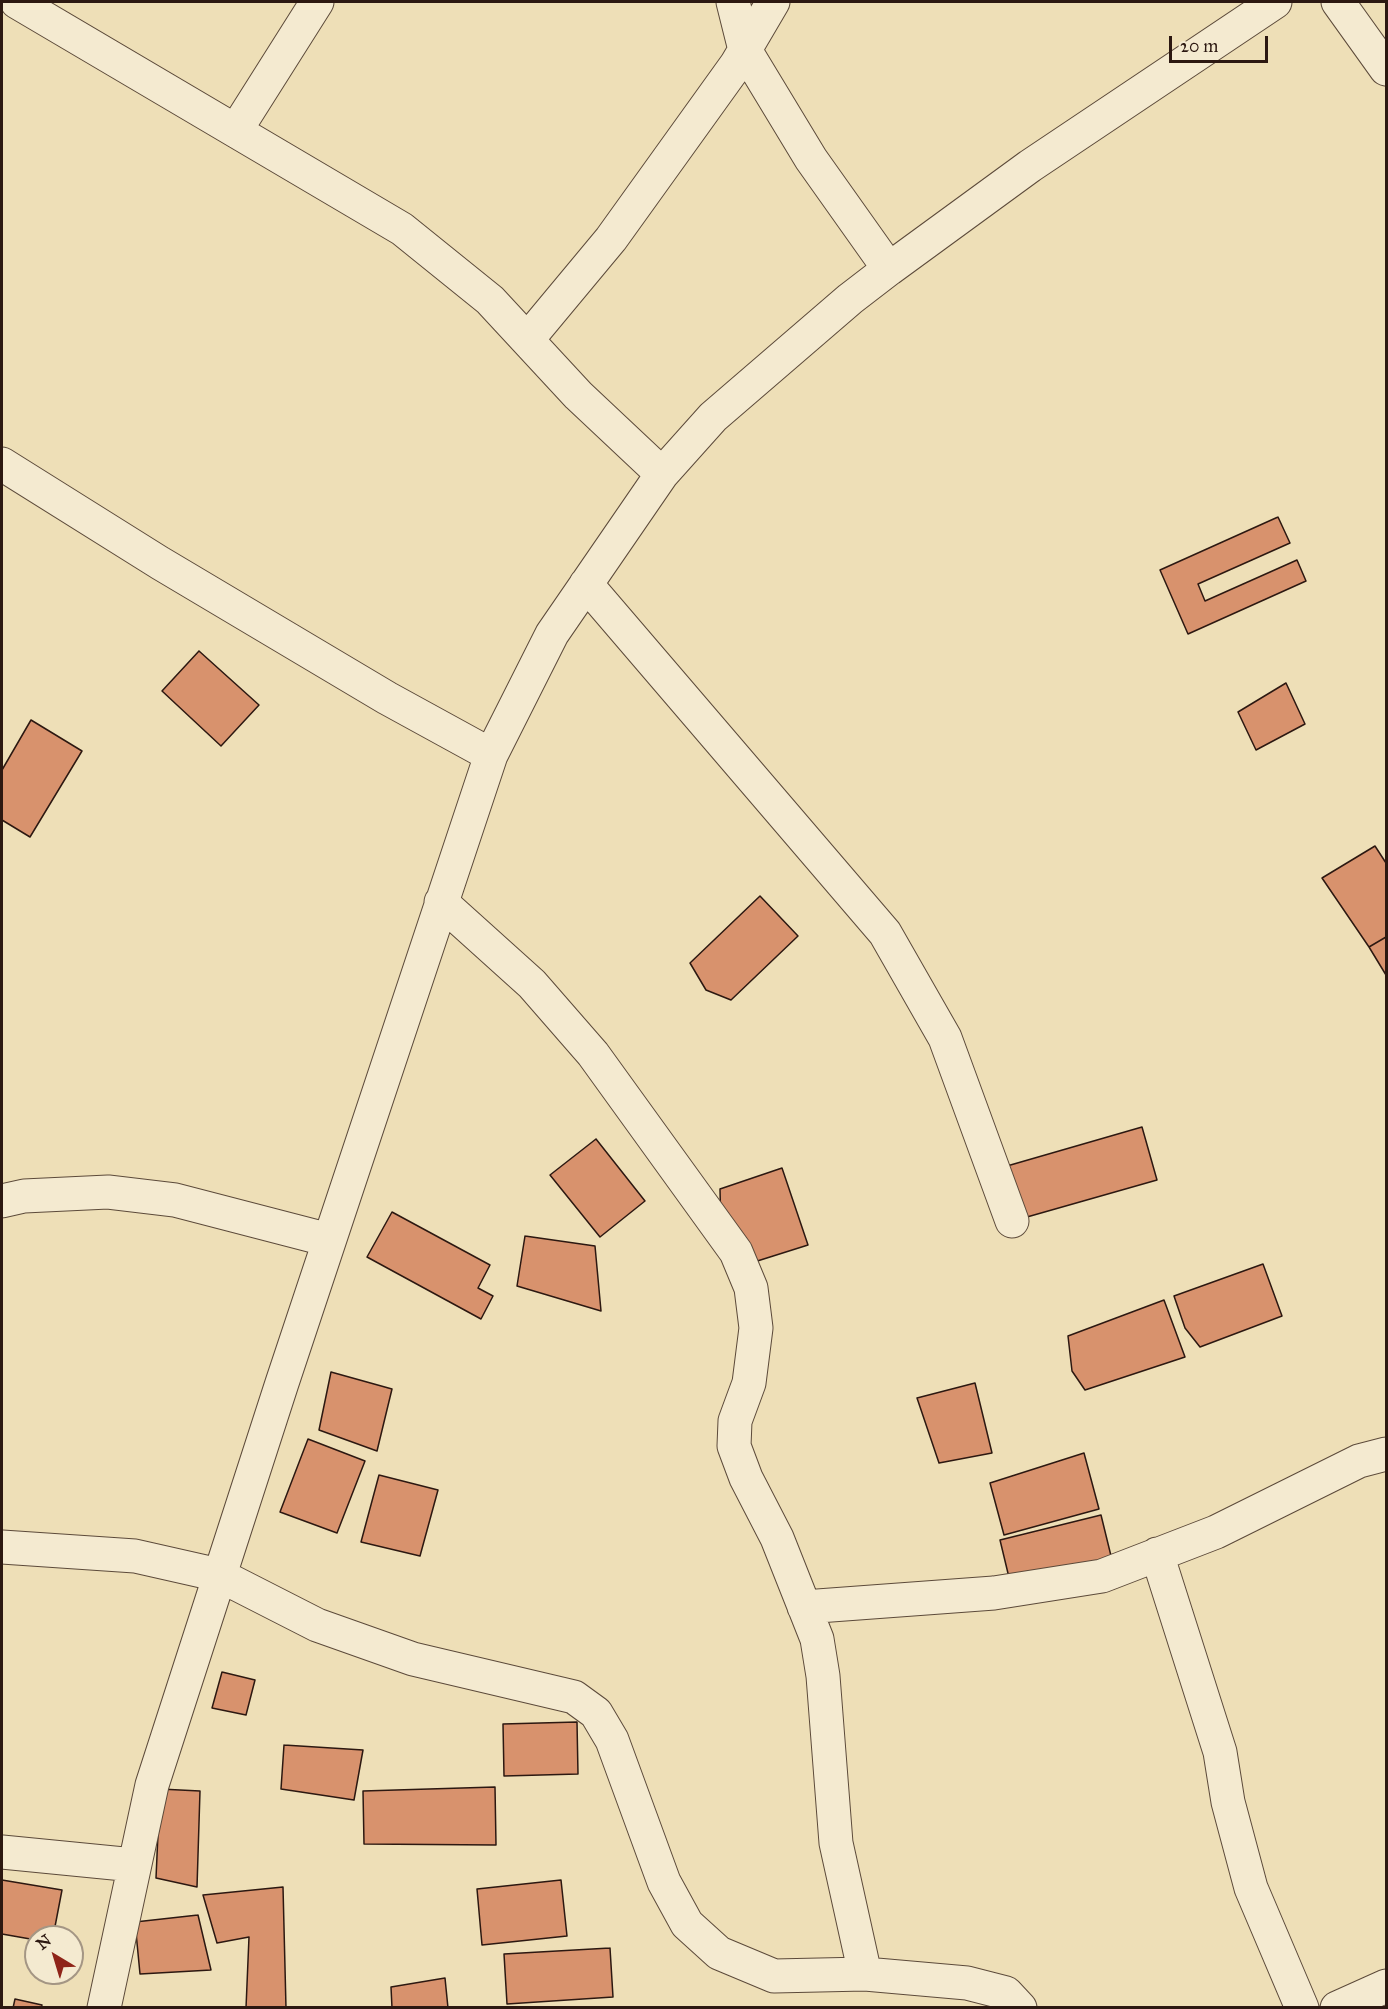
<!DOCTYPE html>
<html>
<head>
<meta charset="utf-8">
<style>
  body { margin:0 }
  #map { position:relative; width:1388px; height:2009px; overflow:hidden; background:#eedfb7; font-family:"IM FELL Great Primer",serif }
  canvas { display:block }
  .frame { position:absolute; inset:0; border:3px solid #2c1811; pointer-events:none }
  .north { position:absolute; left:24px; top:1925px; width:60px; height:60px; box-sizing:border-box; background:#f4ead0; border:2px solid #a49684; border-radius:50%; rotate:322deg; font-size:16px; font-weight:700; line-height:24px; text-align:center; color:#2c1811 }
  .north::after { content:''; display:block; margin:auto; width:21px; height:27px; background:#8f2418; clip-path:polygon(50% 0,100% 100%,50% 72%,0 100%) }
  .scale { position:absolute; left:1169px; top:36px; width:99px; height:27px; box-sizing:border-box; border:3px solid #2c1811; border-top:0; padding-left:8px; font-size:18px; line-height:21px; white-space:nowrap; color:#2c1811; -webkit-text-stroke:4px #f4ead0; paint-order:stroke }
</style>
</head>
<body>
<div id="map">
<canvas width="1388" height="2009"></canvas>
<div class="frame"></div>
<div class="north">N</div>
<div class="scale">20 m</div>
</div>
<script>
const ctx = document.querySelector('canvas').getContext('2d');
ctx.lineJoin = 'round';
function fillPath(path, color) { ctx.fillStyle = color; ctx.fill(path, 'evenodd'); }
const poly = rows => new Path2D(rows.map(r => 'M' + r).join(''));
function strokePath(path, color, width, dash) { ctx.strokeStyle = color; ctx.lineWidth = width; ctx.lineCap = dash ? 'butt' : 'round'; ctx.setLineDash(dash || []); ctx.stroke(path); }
const building = poly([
  [1278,517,1290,543,1198,584,1205,601,1297,560,1306,581,1188,634,1160,570,1278,517],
  [199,651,259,705,221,746,162,691,199,651],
  [1286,683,1305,724,1256,750,1238,712,1286,683],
  [31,720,82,751,30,837,2,820,2,770,31,720],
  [1375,846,1386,863,1386,937,1369,947,1322,878,1375,846],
  [760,896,798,936,731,1000,706,990,690,963,760,896],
  [1386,937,1386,975,1369,947,1386,937],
  [1142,1127,1157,1180,1027,1217,1007,1166,1142,1127],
  [596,1139,645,1201,600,1237,550,1175,596,1139],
  [782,1168,808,1245,751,1263,721,1232,720,1189,782,1168],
  [392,1212,490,1265,478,1288,493,1296,481,1319,367,1257,392,1212],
  [525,1236,595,1246,601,1311,517,1286,525,1236],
  [1263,1264,1282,1316,1200,1347,1185,1328,1174,1296,1263,1264],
  [1164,1300,1185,1357,1085,1390,1072,1371,1068,1336,1164,1300],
  [331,1372,392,1389,377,1451,319,1430,331,1372],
  [975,1383,992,1453,939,1463,917,1398,975,1383],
  [308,1439,365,1461,337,1533,280,1512,308,1439],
  [1084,1453,1099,1509,1004,1535,990,1483,1084,1453],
  [379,1475,438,1490,420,1556,361,1542,379,1475],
  [1101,1515,1112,1560,1012,1590,1000,1540,1101,1515],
  [222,1672,255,1680,246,1715,212,1708,222,1672],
  [577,1722,578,1774,504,1776,503,1724,577,1722],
  [284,1745,363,1750,354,1800,281,1789,284,1745],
  [495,1787,496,1845,364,1844,363,1791,495,1787],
  [160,1789,200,1791,197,1887,156,1878,160,1789],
  [2,1880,62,1890,53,1937,36,1937,36,1940,2,1934,2,1880],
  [561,1880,567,1936,482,1945,477,1889,561,1880],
  [283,1887,286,2008,246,2008,249,1937,217,1943,203,1895,283,1887],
  [198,1915,211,1970,140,1974,135,1922,198,1915],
  [610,1948,613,1997,507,2004,504,1954,610,1948],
  [445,1978,448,2008,392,2008,391,1987,445,1978],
  [15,1999,42,2005,41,2008,13,2008,15,1999]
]);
const minor = poly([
  [17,2,402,229,490,300,578,395,662,474],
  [733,2,745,50,811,159,889,269],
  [1338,2,1386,69],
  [236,130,317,2],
  [527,340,611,239,736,65,773,2],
  [2,464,160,563,387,698,491,755],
  [586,584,885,933,945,1038,1012,1221],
  [441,902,532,984,593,1054,736,1252,751,1288,756,1328,749,1383,735,1421,734,1446,746,1478,777,1538,817,1639,823,1676,836,1843,865,1974],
  [2,1201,24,1196,108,1192,175,1200,329,1240],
  [2,1547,135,1556,219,1575,317,1625,413,1659,574,1697,596,1713,612,1740,664,1882,687,1924,719,1953,774,1976,865,1974,967,1983,1006,1993,1020,2008],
  [1157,1554,1220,1752,1228,1802,1251,1888,1302,2008],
  [804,1607,994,1593,1102,1576,1216,1532,1359,1461,1386,1454],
  [2,1852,134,1865],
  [104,2008,152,1785,282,1383,491,755,552,634,662,474,713,417,850,299,889,269,1030,166,1275,2],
  [1337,2008,1386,1986]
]);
fillPath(building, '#d8926d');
strokePath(building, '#2c1811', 1.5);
strokePath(minor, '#5c4a3a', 35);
strokePath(minor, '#f4ead0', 33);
</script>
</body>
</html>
